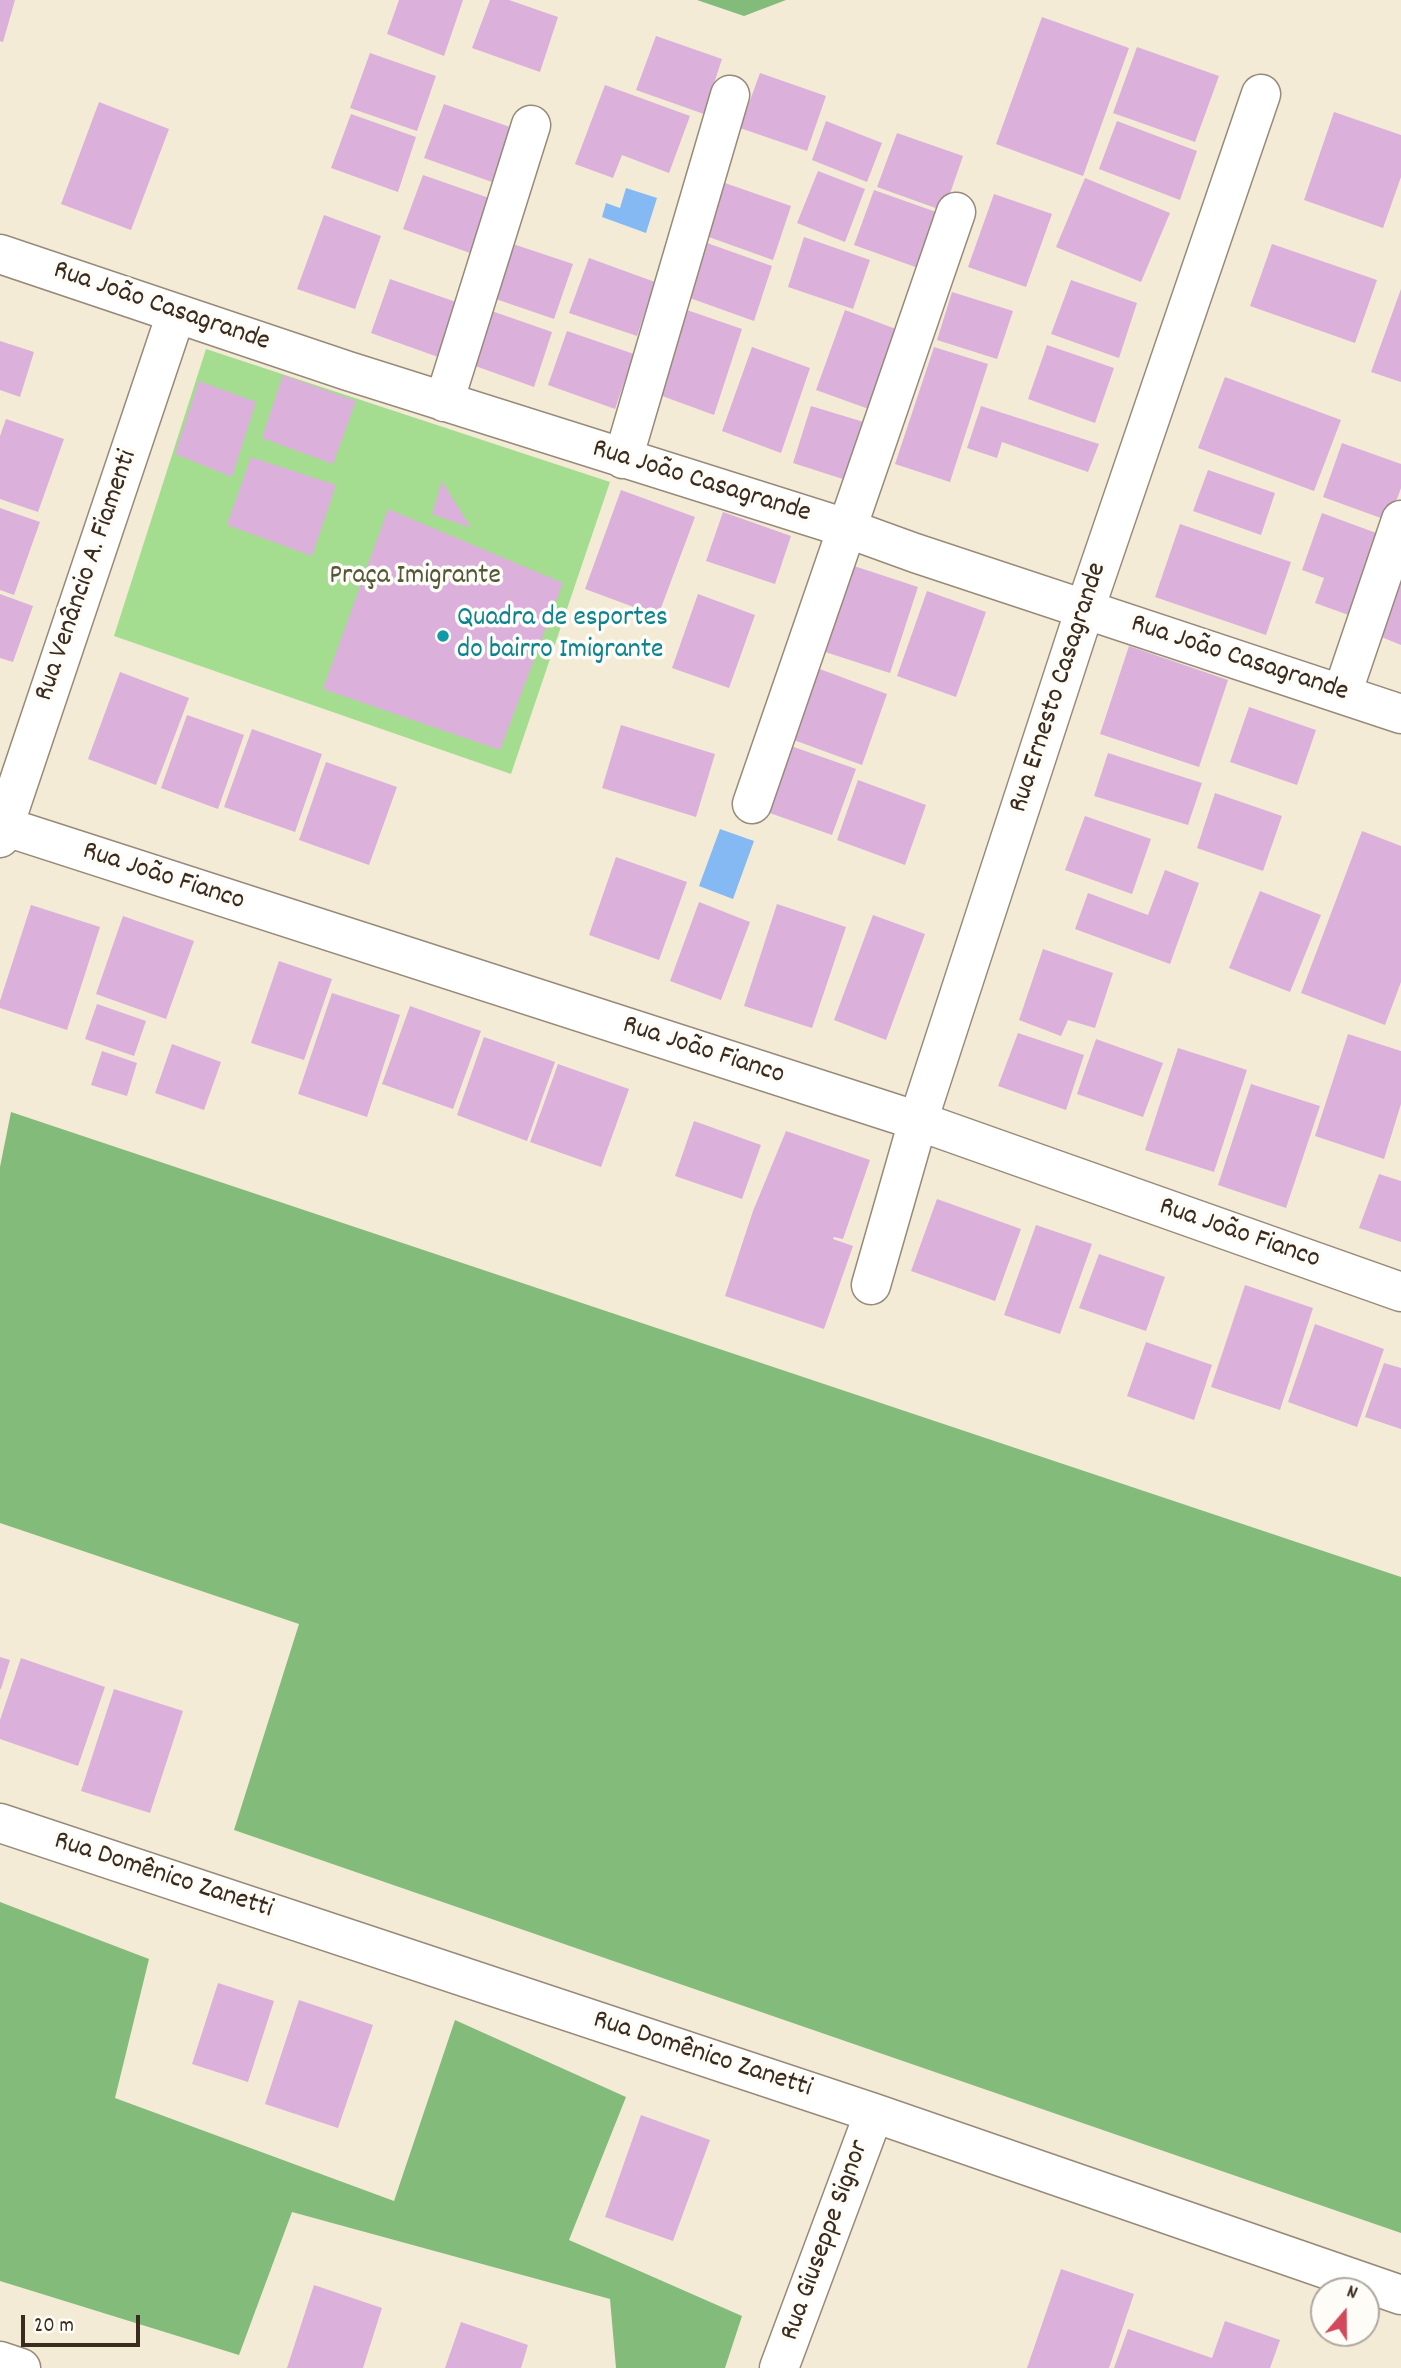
<!DOCTYPE html>
<html>
<head>
<meta charset="utf-8">
<style>
  body { margin:0 }
  #map { position:relative; width:1401px; height:2368px; overflow:hidden; background:#f3ebd6; font-family:Dekko,sans-serif }
  canvas { display:block }
  .north { position:absolute; left:1310px; top:2277px; width:70px; height:70px; box-sizing:border-box; background:#fdfcf7; border:2px solid #afa8a0; border-radius:50%; rotate:20deg; font-size:19px; font-weight:700; line-height:28px; text-align:center; color:#3b2a1e }
  .north::after { content:''; display:block; margin:auto; width:24px; height:32px; background:#d1495b; clip-path:polygon(50% 0,100% 100%,50% 72%,0 100%) }
  .scale { position:absolute; left:21px; top:2315px; width:119px; height:32px; box-sizing:border-box; border:4px solid #3b2a1e; border-top:0; padding-left:9px; font-size:21px; line-height:24px; white-space:nowrap; color:#3b2a1e; -webkit-text-stroke:5px #fdfcf7; paint-order:stroke }
</style>
</head>
<body>
<div id="map">
<canvas width="1401" height="2368"></canvas>
<div class="north">N</div>
<div class="scale">20 m</div>
</div>
<script>
const ctx = document.querySelector('canvas').getContext('2d');
ctx.lineJoin = 'round';
function fillPath(path, color) { ctx.fillStyle = color; ctx.fill(path, 'evenodd'); }
const poly = rows => new Path2D(rows.map(r => 'M' + r).join(''));
function strokePath(path, color, width, dash) { ctx.strokeStyle = color; ctx.lineWidth = width; ctx.lineCap = dash ? 'butt' : 'round'; ctx.setLineDash(dash || []); ctx.stroke(path); }
function label(font, color, halo, rows, align = 'center') {
  ctx.font = font + ' Dekko,sans-serif'; ctx.lineWidth = 7; ctx.setLineDash([]); ctx.textBaseline = 'middle'; ctx.strokeStyle = halo; ctx.fillStyle = color; for (const [text, x, y, turn = 0] of rows) {
    ctx.save(); ctx.translate(x, y); ctx.rotate((+turn || 0) * Math.PI / 180); ctx.textAlign = isNaN(turn) ? turn : align; if (halo) ctx.strokeText(text, 0, 0); ctx.fillText(text, 0, 0); ctx.restore();
  }
}
const green = poly([
  [206,349,610,482,511,774,114,636]
]);
const forest = poly([
  [697,0,786,0,744,16],
  [11,1112,1401,1577,1401,2233,234,1830,299,1624,0,1523,0,1167],
  [0,1902,149,1959,115,2098,394,2201,455,2020,626,2097,569,2240,742,2316,725,2368,616,2368,610,2299,292,2212,239,2355,0,2281]
]);
const water = poly([
  [626,188,657,198,646,233,602,217,606,203,620,208],
  [720,829,754,841,733,899,699,886]
]);
const building = poly([
  [0,0,15,0,3,42,0,41],
  [399,0,463,0,444,56,387,34],
  [490,0,509,0,558,17,540,72,472,48],
  [1042,17,1129,48,1083,176,996,144],
  [656,36,722,59,704,114,636,90],
  [1137,47,1219,76,1195,142,1113,113],
  [370,53,436,76,417,131,350,108],
  [760,73,826,96,807,151,740,128],
  [605,85,690,116,669,173,622,155,613,178,575,164],
  [99,102,169,129,131,230,61,204],
  [444,104,510,127,492,182,424,158],
  [1334,112,1401,135,1401,177,1383,228,1304,200],
  [351,114,416,137,398,192,331,168],
  [826,121,882,143,867,182,812,160],
  [1117,121,1197,151,1180,200,1099,169],
  [897,133,963,156,944,211,877,187],
  [818,171,865,189,845,242,797,223],
  [423,175,489,198,470,253,403,229],
  [1085,178,1170,213,1141,282,1056,247],
  [725,183,791,206,773,260,706,236],
  [874,190,939,213,921,269,854,245],
  [994,194,1052,214,1026,287,968,267],
  [324,215,381,236,355,309,297,289],
  [804,237,870,260,853,309,788,287],
  [507,242,573,264,554,319,487,296],
  [707,243,772,266,754,321,687,297],
  [1272,244,1377,280,1355,343,1250,306],
  [589,258,655,282,637,336,569,313],
  [390,279,456,302,438,357,371,333],
  [1071,280,1137,303,1119,358,1051,334],
  [1401,289,1401,382,1371,372],
  [952,292,1013,311,997,359,937,340],
  [486,309,552,332,534,387,467,363],
  [684,309,742,329,714,415,654,393],
  [845,310,904,332,877,412,816,390],
  [567,331,634,354,615,409,548,385],
  [0,341,34,352,20,397,0,390],
  [1047,345,1114,368,1095,423,1028,399],
  [752,347,810,368,781,453,722,431],
  [934,347,988,364,950,482,895,464],
  [283,375,356,401,333,464,262,438],
  [1225,377,1341,420,1314,491,1198,448],
  [199,381,256,402,232,477,175,454],
  [811,406,867,423,849,481,793,463],
  [981,406,1099,444,1088,472,1002,442,997,458,967,448],
  [6,419,64,439,38,512,0,499,0,436],
  [1342,443,1401,464,1401,488,1389,521,1323,497],
  [251,457,336,485,312,556,227,525],
  [1208,470,1275,493,1261,535,1193,511],
  [442,481,471,528,432,514],
  [621,490,695,517,658,616,585,589],
  [0,508,40,522,14,595,0,590],
  [388,509,563,583,500,750,323,689],
  [723,512,791,536,775,584,706,561],
  [1322,513,1387,537,1357,618,1315,603,1324,578,1302,570],
  [1180,524,1291,562,1266,635,1155,597],
  [845,563,918,587,890,673,816,649],
  [1401,573,1401,645,1379,636],
  [927,591,986,612,956,697,897,676],
  [0,594,33,606,13,662,0,658],
  [698,594,755,615,729,688,672,668],
  [1129,646,1228,680,1199,767,1100,734],
  [817,668,887,694,862,765,791,739],
  [120,672,189,698,156,785,88,759],
  [1249,707,1316,730,1297,785,1230,762],
  [187,715,244,735,218,809,161,788],
  [621,725,715,754,696,817,602,788],
  [252,729,322,754,295,832,224,807],
  [791,746,856,769,832,835,767,812],
  [1108,753,1202,783,1188,825,1094,796],
  [326,762,397,787,369,865,299,840],
  [858,780,926,805,905,865,837,840],
  [1215,793,1282,816,1263,871,1197,848],
  [1085,816,1151,839,1132,894,1065,870],
  [1362,831,1401,846,1401,982,1385,1025,1301,993],
  [616,857,687,882,659,960,589,935],
  [1165,870,1199,883,1170,964,1075,929,1088,893,1148,915],
  [1260,891,1321,915,1290,992,1229,968],
  [699,902,750,922,721,1000,670,981],
  [777,904,846,927,812,1028,744,1006],
  [31,905,100,927,67,1030,0,1008,0,1001],
  [873,915,925,934,886,1040,834,1020],
  [123,916,194,941,166,1019,96,994],
  [1043,949,1113,973,1095,1028,1068,1020,1061,1036,1019,1020],
  [279,961,332,979,304,1060,251,1043],
  [332,993,400,1015,367,1117,298,1094],
  [97,1004,146,1021,134,1056,85,1039],
  [410,1006,481,1031,453,1109,382,1084],
  [1018,1033,1084,1055,1066,1110,998,1086],
  [1348,1034,1401,1051,1401,1104,1384,1159,1315,1136],
  [484,1037,555,1062,527,1141,457,1115],
  [1096,1039,1163,1063,1143,1117,1077,1094],
  [172,1044,221,1062,204,1110,155,1093],
  [1178,1048,1247,1070,1214,1172,1145,1150],
  [102,1051,137,1063,127,1096,91,1085],
  [558,1064,629,1089,601,1167,530,1142],
  [1251,1084,1320,1106,1286,1208,1218,1185],
  [694,1121,761,1145,742,1199,675,1176],
  [786,1131,870,1160,843,1239,834,1237,833,1239,853,1246,824,1329,725,1296,753,1211],
  [1379,1174,1401,1181,1401,1242,1359,1228],
  [937,1199,1021,1229,995,1301,911,1271],
  [1036,1225,1092,1244,1060,1334,1004,1315],
  [1099,1254,1165,1277,1146,1331,1079,1308],
  [1245,1285,1313,1308,1280,1410,1211,1387],
  [1315,1324,1384,1349,1357,1427,1288,1402],
  [1146,1342,1212,1365,1194,1420,1127,1396],
  [1384,1363,1401,1368,1401,1429,1365,1417],
  [0,1657,10,1660,1,1689,0,1689],
  [21,1658,105,1687,78,1766,0,1739,0,1720],
  [114,1689,183,1711,150,1813,81,1791],
  [218,1983,274,2001,248,2082,192,2064],
  [299,2000,373,2025,338,2128,265,2104],
  [641,2115,710,2140,673,2241,605,2217],
  [1061,2269,1134,2294,1109,2368,1027,2368],
  [314,2285,382,2308,363,2368,287,2368],
  [1225,2321,1280,2340,1270,2368,1114,2368,1128,2329,1212,2358],
  [461,2322,528,2345,521,2368,445,2368]
]);
const minor = poly([
  [0,254,348,371,846,528,915,553,1401,714],
  [444,402,531,125],
  [623,459,730,95],
  [1342,694,1401,520],
  [752,804,956,212],
  [0,825,918,1121,1401,1292],
  [0,838,176,314],
  [871,1285,918,1121,1085,609,1261,94],
  [0,1823,874,2113,1401,2295],
  [0,2361,21,2368],
  [779,2368,874,2113]
]);
const markers = [
  [443,636,7,"#0f9aa8"]
];
const streetNames = [
  ["Rua João Casagrande",161,308,19],
  ["Rua João Casagrande",701,483,17],
  ["Rua Venâncio A. Fiamenti",88,576,-71],
  ["Rua João Casagrande",1239,660,18],
  ["Rua Ernesto Casagrande",1060,688,-72],
  ["Rua João Fianco",163,878,18],
  ["Rua João Fianco",703,1052,18],
  ["Rua João Fianco",1239,1235,19],
  ["Rua Domênico Zanetti",163,1877,18],
  ["Rua Domênico Zanetti",702,2056,18],
  ["Rua Giuseppe Signor",827,2241,-70]
];
const parkNames = [
  ["Praça Imigrante",415,578]
];
const cultureNames = [
  ["Quadra de esportes",457,620],
  ["do bairro Imigrante",457,652]
];
fillPath(green, '#a4dd8f');
fillPath(forest, '#83bc7a');
fillPath(water, '#85b9f3');
fillPath(building, '#dbb0db');
strokePath(minor, '#978a7a', 41);
strokePath(minor, '#fff', 38);
for (const [x, y, r, color] of markers) { const dot = new Path2D(); dot.arc(x, y, r, 0, 2 * Math.PI); ctx.fillStyle = color; ctx.fill(dot); strokePath(dot, '#fdfcf7', 2.5); }
label('28px', '#3b2a1e', '#fdfcf7', streetNames);
label('28px', '#55573a', '#fdfcf7', parkNames);
label('28px', '#0d838f', '#fdfcf7', cultureNames, 'left');
</script>
</body>
</html>
